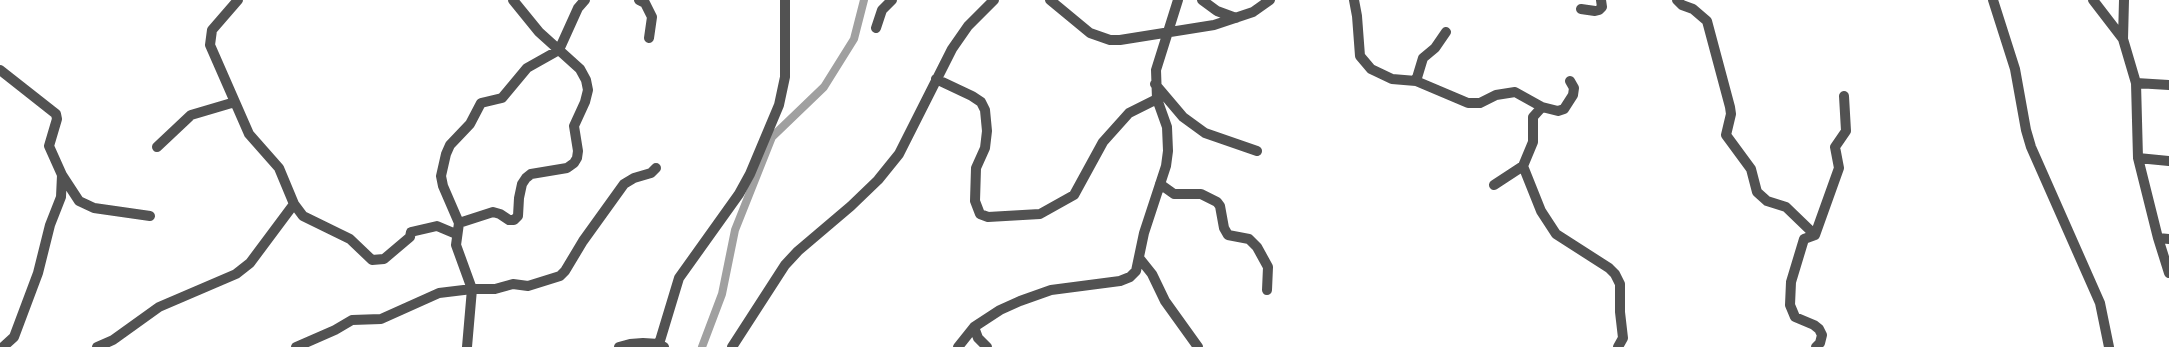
<!DOCTYPE html>
<html>
<head>
<meta charset="utf-8">
<style>
  body { margin:0 }
  canvas { display:block; background:#fff }
</style>
</head>
<body>
<canvas width="2169" height="347"></canvas>
<script>
const ctx = document.querySelector('canvas').getContext('2d');
ctx.lineJoin = 'round';
const poly = rows => new Path2D(rows.map(r => 'M' + r).join(''));
function strokePath(path, color, width, dash) { ctx.strokeStyle = color; ctx.lineWidth = width; ctx.lineCap = dash ? 'butt' : 'round'; ctx.setLineDash(dash || []); ctx.stroke(path); }
const canal = poly([
  [702,347,722,294,735,230,772,137,824,87,854,39,864,0]
]);
const minor = poly([
  [238,0,212,30,210,45,249,134,279,168,294,204,303,216,350,239,372,260,384,259,410,237,411,232,437,226,456,234],
  [639,0,645,3,652,17,649,38],
  [1050,0,1090,33,1110,40,1120,40,1214,25,1253,12,1270,0],
  [1202,0,1217,11,1236,18],
  [1354,0,1357,16,1360,56,1371,69,1392,79,1416,81,1468,103,1480,103,1496,95,1515,92,1542,107,1533,117,1533,142,1523,166,1494,185],
  [1677,0,1682,5,1693,9,1707,21,1730,107,1731,114,1726,135,1751,169,1757,192,1767,201,1786,207,1815,235],
  [1993,0,2015,69,2026,130,2031,147,2100,303,2109,347],
  [2093,0,2123,39,2136,83,2138,158,2158,238,2169,273],
  [1581,9,1595,11,1599,10,1602,7,1601,0],
  [876,28,882,10,892,0],
  [2123,39,2124,0],
  [0,70,56,114,57,119,49,146,62,175,79,201,94,208,150,216],
  [936,79,972,96,981,102,985,110,987,131,985,148,976,168,975,201,980,214,988,217,1040,214,1074,195,1103,142,1129,113,1157,99],
  [1416,81,1423,58,1435,48,1446,32],
  [2136,83,2169,85],
  [1155,84,1183,117,1205,133,1257,151],
  [1542,107,1558,111,1564,109,1573,95,1574,88,1570,81],
  [157,147,191,115,235,102],
  [2138,158,2169,161],
  [1523,166,1541,211,1556,234,1609,268,1615,274,1620,284,1620,312,1623,338,1618,347],
  [1160,184,1174,194,1201,194,1217,202,1220,206,1224,228,1228,235,1249,239,1257,247,1268,267,1267,290],
  [459,223,493,212,500,214,509,220,514,220,518,216,519,198,522,184,526,178,531,174,567,168,574,163,577,158,578,151,574,126,585,102,588,90,586,80,580,69,539,32,513,0],
  [1815,235,1839,168,1835,147,1846,131,1844,96],
  [1815,235,1804,239,1791,282,1790,305,1795,317,1814,325,1819,329,1822,335,1820,343,1816,347],
  [2158,238,2169,239],
  [1140,259,1152,274,1165,301,1198,347],
  [974,327,978,338,987,347],
  [659,344,679,278,739,194,750,174,779,105,785,77,785,0],
  [3,347,14,337,38,273,50,225,61,197,62,175],
  [97,347,113,340,159,307,236,274,250,263,294,204],
  [296,347,335,330,352,320,381,319,439,293,472,289,495,289,513,284,528,286,560,276,565,271,583,241,624,184,634,178,651,173,656,168],
  [467,347,472,289,456,245,459,223,443,186,441,176,446,154,450,145,470,124,481,103,502,98,527,68,559,50,578,8,585,0],
  [619,347,630,344,643,343,659,344,664,347],
  [732,347,785,265,798,251,851,206,878,180,899,154,952,49,968,26,994,0],
  [958,347,974,327,1000,310,1020,301,1051,290,1120,281,1130,277,1136,271,1144,233,1166,166,1168,151,1167,127,1157,99,1156,70,1178,0]
]);
strokePath(canal, '#a0a0a0', 8);
strokePath(minor, '#525252', 10);
</script>
</body>
</html>
